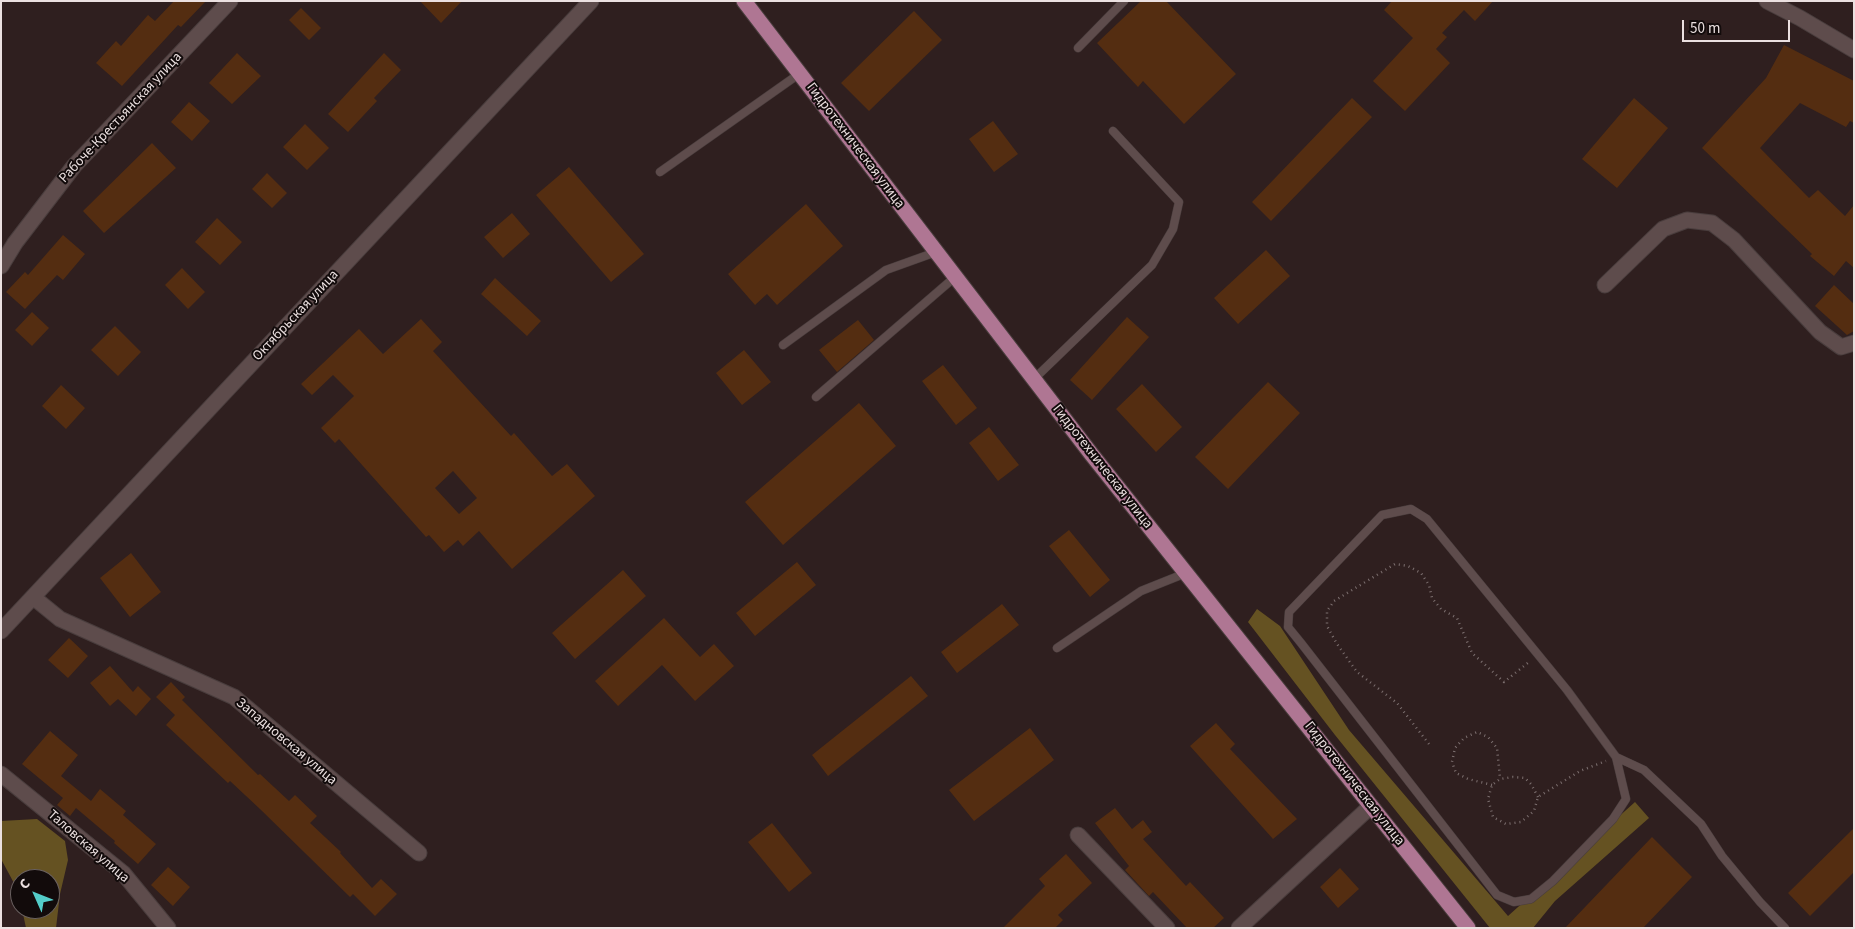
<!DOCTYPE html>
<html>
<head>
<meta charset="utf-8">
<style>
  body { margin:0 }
  #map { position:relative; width:1855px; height:929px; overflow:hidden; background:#2f1f1f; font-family:"Source Sans 3",sans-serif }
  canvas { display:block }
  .frame { position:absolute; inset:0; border:2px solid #ebe0e0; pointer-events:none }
  .north { position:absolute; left:10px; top:869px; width:50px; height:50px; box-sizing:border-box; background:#120b0b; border:1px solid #696060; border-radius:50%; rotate:314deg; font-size:14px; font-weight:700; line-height:20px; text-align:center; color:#ebe0e0 }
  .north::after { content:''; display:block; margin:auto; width:18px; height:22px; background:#53cdc9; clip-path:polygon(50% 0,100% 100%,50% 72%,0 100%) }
  .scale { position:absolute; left:1682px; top:20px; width:108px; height:22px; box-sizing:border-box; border:2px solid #ebe0e0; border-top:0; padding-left:6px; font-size:15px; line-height:18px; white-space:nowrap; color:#ebe0e0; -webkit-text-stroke:4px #120b0b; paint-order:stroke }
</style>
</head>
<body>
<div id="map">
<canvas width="1855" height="929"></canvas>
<div class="frame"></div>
<div class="north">С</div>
<div class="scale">50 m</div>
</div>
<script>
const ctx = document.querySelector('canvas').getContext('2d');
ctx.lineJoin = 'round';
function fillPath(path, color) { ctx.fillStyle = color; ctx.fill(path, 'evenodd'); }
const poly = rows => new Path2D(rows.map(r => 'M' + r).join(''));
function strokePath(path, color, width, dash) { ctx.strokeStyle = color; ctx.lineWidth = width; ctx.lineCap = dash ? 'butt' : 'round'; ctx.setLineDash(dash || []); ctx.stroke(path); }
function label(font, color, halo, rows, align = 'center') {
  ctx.font = font + ' "Source Sans 3",sans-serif'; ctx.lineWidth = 4; ctx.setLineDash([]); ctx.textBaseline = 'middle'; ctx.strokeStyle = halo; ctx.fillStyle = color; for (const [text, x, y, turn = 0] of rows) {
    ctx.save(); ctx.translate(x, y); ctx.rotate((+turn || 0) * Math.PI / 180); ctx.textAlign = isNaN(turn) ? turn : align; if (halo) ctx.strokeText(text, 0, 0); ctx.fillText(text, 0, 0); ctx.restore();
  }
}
const forest = poly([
  [1257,609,1280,626,1349,730,1508,916,1635,802,1649,818,1555,901,1533,928,1490,928,1335,735,1248,622],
  [37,819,65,841,68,860,60,894,56,928,26,928,22,909,50,909,50,879,20,879,20,902,15,885,1,859,1,821]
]);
const building = poly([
  [174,1,206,1,181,27,178,25,122,86,96,63,116,41,121,46,148,15,155,21],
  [420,1,462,1,441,23],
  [1141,1,1166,1,1236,74,1184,124,1143,81,1138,87,1097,43],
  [1392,1,1493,1,1475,21,1464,10,1442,33,1447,37,1436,49,1450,63,1405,111,1373,81,1413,38,1384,10],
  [301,8,321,28,309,40,289,20],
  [914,11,942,40,869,111,841,83],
  [1784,45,1854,81,1854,123,1850,121,1846,127,1800,103,1760,148,1809,198,1818,190,1845,216,1854,205,1854,268,1846,261,1834,276,1810,256,1812,254,1702,148,1766,78],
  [237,53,261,76,232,104,209,83],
  [384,53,401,70,374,98,377,101,348,132,328,114],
  [1352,98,1372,117,1271,221,1252,202],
  [1634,98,1668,128,1617,188,1582,159],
  [189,102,210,121,192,141,171,122],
  [993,121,1018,154,994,172,969,139],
  [305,124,329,148,307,170,283,147],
  [152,143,176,168,104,233,83,211],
  [569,167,644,254,611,282,536,195],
  [267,173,287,193,272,208,252,189],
  [806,204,843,246,777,305,767,294,755,305,728,274],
  [512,213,530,234,503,258,484,237],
  [217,218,242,242,220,265,195,242],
  [63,235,85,254,63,280,57,275,25,309,6,292,25,272,28,275],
  [1266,250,1290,276,1238,324,1214,298],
  [182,268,205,292,188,309,165,285],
  [495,278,541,321,527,336,481,294],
  [1834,285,1854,304,1854,331,1847,335,1815,306],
  [32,312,49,328,32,346,15,330],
  [1127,317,1149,337,1092,400,1070,380],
  [421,319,442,342,433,351,511,436,514,433,552,476,567,464,595,496,512,569,479,531,463,546,458,540,444,552,429,535,426,537,339,439,335,443,321,428,354,396,333,375,312,395,301,384,359,329,383,354],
  [453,471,477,498,459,514,435,488],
  [858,320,874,340,837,372,819,350],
  [115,326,141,352,118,376,91,350],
  [744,350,771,382,742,405,716,373],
  [943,365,977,408,956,425,922,381],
  [1268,382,1300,413,1228,489,1195,457],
  [1142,384,1182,427,1156,452,1116,409],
  [61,385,85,408,66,429,42,406],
  [859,403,896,446,783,545,745,502],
  [989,427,1019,465,998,481,969,443],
  [1069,530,1110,580,1090,597,1049,546],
  [131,553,161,592,130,617,100,578],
  [797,562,816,585,755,636,736,613],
  [623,570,646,596,575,659,552,633],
  [1002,604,1019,625,957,673,941,652],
  [664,618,700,657,714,644,734,666,695,701,662,665,618,706,595,681],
  [69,638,88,656,68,678,48,660],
  [110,666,133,692,138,686,151,699,136,716,118,699,110,706,90,683],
  [911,676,928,696,828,776,812,755],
  [171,682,185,697,182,700,258,775,260,774,289,801,295,795,317,816,310,823,341,852,340,853,372,888,381,879,397,894,375,916,353,894,350,897,260,809,230,781,228,783,166,725,175,715,156,697],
  [1216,723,1235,744,1230,749,1297,819,1273,839,1190,746],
  [1030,728,1054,760,974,821,949,790],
  [50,731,78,755,61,776,91,801,100,789,126,811,123,815,156,844,138,864,114,843,115,841,76,808,70,816,57,805,63,798,22,764],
  [1115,808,1132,829,1143,820,1152,832,1143,839,1186,886,1190,882,1224,918,1213,928,1187,928,1153,892,1149,896,1125,870,1129,866,1095,823],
  [772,823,812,873,789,892,748,842],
  [1854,828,1854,872,1810,916,1788,893],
  [1652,837,1692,877,1643,928,1565,928],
  [1066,854,1092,883,1058,915,1063,920,1055,928,1003,928,1045,886,1039,879],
  [168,867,190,887,173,906,151,885],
  [1340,868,1359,889,1338,908,1320,887]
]);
const path = poly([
  [1429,744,1397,703,1357,672,1337,644,1327,626,1327,611,1334,601,1395,564,1408,566,1421,573,1429,585,1432,598,1441,609,1457,618,1472,653,1504,682,1529,662],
  [1492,785,1468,779,1456,773,1452,762,1455,748,1464,738,1477,732,1488,737,1497,748,1500,778],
  [1538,797,1531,784,1525,778,1513,777,1500,779,1492,785,1488,799,1493,817,1506,824,1521,822,1534,811,1538,797,1580,771,1606,761]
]);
const lane = poly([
  [1078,48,1124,1],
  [660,172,799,74],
  [783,345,886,270,936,252],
  [1034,379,1152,265,1173,229,1179,202,1113,131],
  [816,397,955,277],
  [1057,648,1141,591,1186,573],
  [1616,757,1626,799,1613,819,1553,881,1531,899,1514,902,1497,895,1301,643,1288,627,1289,612,1382,515,1411,509,1427,519,1567,690,1616,757,1644,770,1701,824,1722,856,1760,902,1785,928]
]);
const street = poly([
  [1767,1,1800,18,1854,50],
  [1,266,15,243,74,166,230,1],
  [1605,285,1663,229,1687,220,1712,223,1734,240,1820,332,1841,347,1854,343],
  [33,597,60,619,234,697,419,853],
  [1,631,591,1],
  [1,774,123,873,168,928],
  [1078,835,1167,928],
  [1239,928,1371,806]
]);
const primary = poly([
  [744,1,1092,455,1468,928]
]);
const streetNames = [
  ["Рабоче-Крестьянская улица",121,118,-47],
  ["Гидротехническая улица",855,146,53],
  ["Октябрьская улица",296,316,-47],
  ["Гидротехническая улица",1102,467,52],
  ["Западновская улица",286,742,40],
  ["Гидротехническая улица",1354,784,52],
  ["Таловская улица",88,847,41]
];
fillPath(forest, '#655222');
fillPath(building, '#542d11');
strokePath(lane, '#493d3d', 9);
strokePath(street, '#493d3d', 17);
strokePath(primary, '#493d3d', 17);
strokePath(path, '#7d7070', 2.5, [1, 4]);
strokePath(lane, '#5e4c4c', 8);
strokePath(street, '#5e4c4c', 15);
strokePath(primary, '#af7693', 15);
label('14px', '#ebe0e0', '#120b0b', streetNames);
</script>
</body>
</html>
